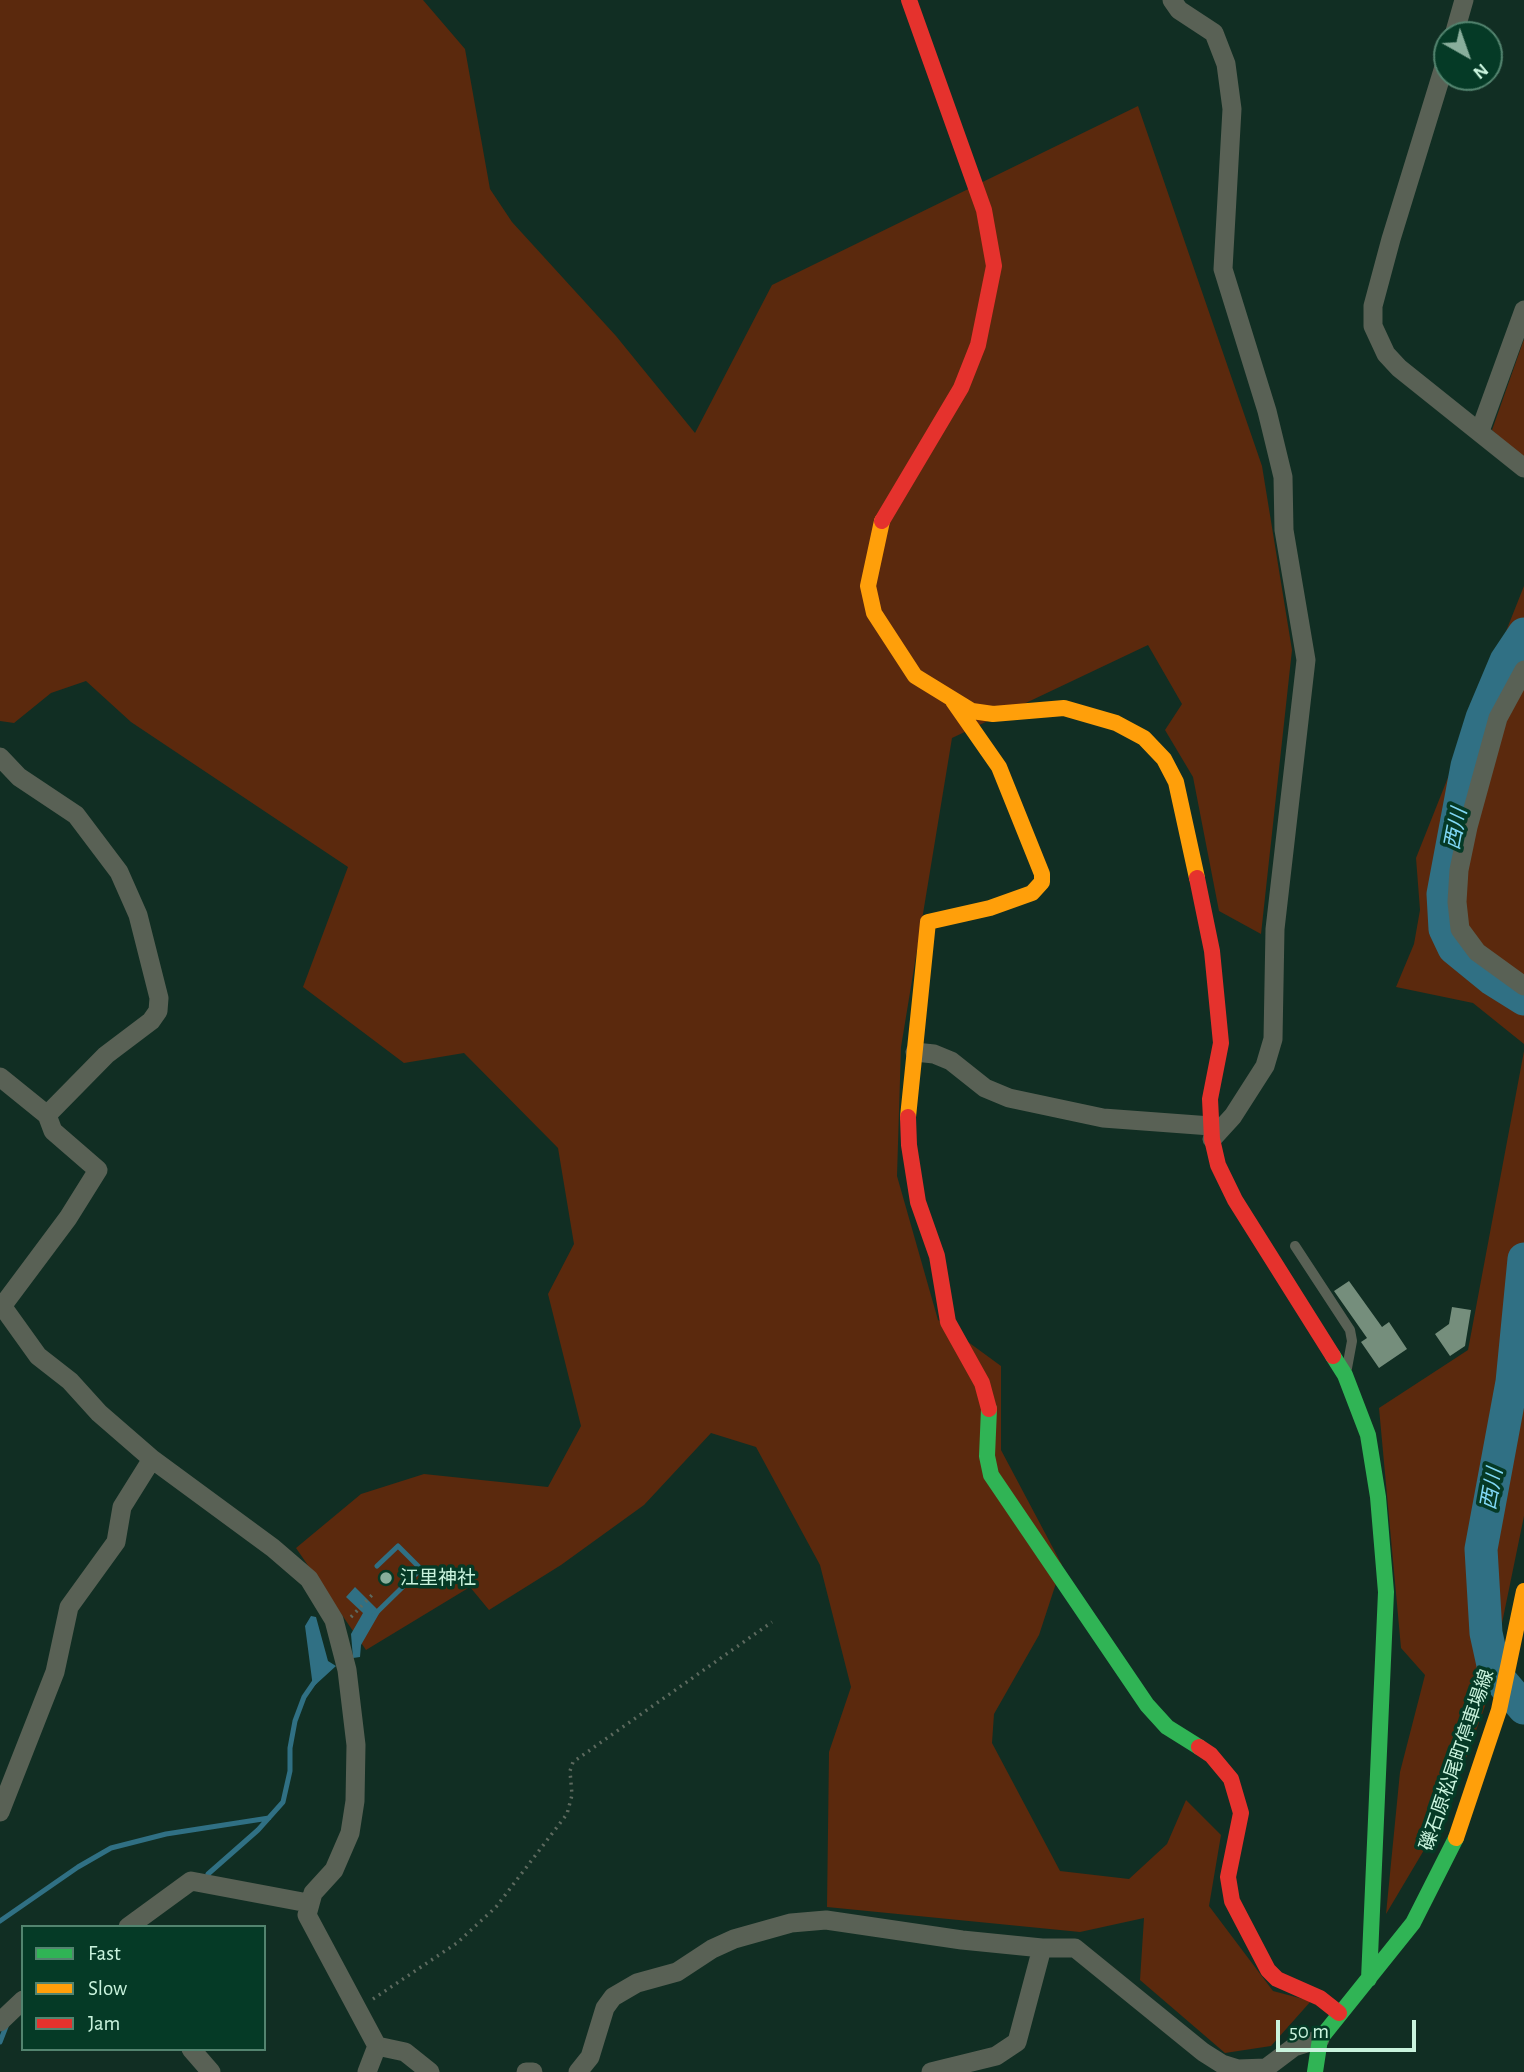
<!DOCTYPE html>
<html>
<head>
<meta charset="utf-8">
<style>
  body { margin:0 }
  #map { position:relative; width:1524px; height:2072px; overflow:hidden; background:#112e23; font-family:"Alegreya Sans",sans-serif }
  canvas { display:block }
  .legend { position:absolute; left:21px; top:1925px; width:245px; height:126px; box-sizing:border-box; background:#053a26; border:2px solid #53846f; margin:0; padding:9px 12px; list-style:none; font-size:21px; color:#c9f3dd }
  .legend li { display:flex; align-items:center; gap:14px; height:35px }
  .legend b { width:35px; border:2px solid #53846f }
  .north { position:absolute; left:1433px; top:21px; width:70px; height:70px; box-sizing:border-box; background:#053a26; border:2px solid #53846f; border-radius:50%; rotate:140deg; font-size:19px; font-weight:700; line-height:28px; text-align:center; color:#c9f3dd }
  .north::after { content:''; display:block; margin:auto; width:24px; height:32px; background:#89ae9c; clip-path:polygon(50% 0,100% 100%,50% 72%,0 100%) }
  .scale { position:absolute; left:1276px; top:2020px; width:140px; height:32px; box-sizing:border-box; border:4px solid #c9f3dd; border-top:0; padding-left:9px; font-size:21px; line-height:24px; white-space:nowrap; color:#c9f3dd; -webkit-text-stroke:5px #053a26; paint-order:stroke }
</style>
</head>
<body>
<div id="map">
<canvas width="1524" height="2072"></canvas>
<ul class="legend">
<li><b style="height:9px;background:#30b455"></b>Fast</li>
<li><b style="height:9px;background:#ff9f0a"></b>Slow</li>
<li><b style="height:9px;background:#e5322d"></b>Jam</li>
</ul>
<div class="north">N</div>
<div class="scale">50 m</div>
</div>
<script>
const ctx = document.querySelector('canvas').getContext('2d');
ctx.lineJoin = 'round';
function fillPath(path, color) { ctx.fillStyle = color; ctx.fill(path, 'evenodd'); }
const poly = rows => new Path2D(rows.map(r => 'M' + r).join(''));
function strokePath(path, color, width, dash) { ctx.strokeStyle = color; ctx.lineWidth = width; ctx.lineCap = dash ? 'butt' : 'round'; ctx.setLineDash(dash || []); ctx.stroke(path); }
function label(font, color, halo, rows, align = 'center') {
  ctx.font = font + ' "Alegreya Sans","Noto Sans JP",sans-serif'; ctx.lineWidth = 7; ctx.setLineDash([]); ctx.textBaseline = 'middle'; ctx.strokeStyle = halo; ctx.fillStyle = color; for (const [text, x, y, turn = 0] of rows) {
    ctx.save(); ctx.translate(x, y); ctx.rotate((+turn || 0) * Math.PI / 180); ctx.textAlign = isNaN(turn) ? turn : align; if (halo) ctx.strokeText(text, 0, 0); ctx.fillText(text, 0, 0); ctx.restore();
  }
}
const green = poly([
  [0,0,423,0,465,49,490,189,512,222,616,336,695,433,772,285,1138,106,1262,466,1292,650,1261,934,1219,911,1193,777,1165,730,1182,704,1148,645,952,738,901,1047,897,1176,938,1320,1001,1366,1001,1450,1062,1565,1039,1635,994,1714,992,1743,1060,1871,1129,1879,1167,1844,1186,1800,1221,1835,1209,1906,1273,1991,1311,2001,1271,2046,1225,2053,1140,1980,1144,1918,1080,1932,827,1907,829,1752,851,1687,820,1565,756,1447,711,1433,644,1505,561,1565,489,1610,470,1587,366,1650,296,1548,361,1494,424,1474,548,1487,581,1426,548,1294,574,1244,558,1148,464,1053,404,1063,303,987,348,867,131,722,86,681,51,693,14,723,0,721],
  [1524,339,1524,460,1492,430],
  [1524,586,1524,1044,1473,1003,1396,987,1414,944,1420,910,1416,858],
  [1524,1051,1524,1516,1485,1706,1446,1813,1386,1914,1400,1772,1425,1675,1401,1648,1379,1408,1468,1350]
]);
const water = poly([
  [355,1587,380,1612,361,1645,360,1657,353,1658,351,1634,363,1613,346,1597],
  [311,1616,316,1617,328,1661,336,1666,313,1687,305,1626]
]);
const stream = poly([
  [1523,999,1524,997],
  [374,1615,421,1569,398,1546,377,1566],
  [208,1874,258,1830,283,1802,290,1771,290,1748,295,1721,304,1697,315,1681],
  [0,1921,78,1867,111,1848,166,1834,269,1818],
  [0,2042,7,2024]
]);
const river = poly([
  [1524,634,1506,661,1482,718,1467,766,1443,894,1445,929,1454,948,1492,979,1524,999],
  [1524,1259,1512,1382,1481,1549,1486,1633,1495,1674,1524,1708]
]);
const building = poly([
  [1349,1281,1382,1327,1389,1322,1407,1349,1379,1368,1361,1342,1367,1338,1334,1291],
  [1452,1307,1471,1310,1465,1346,1450,1356,1435,1334,1449,1324]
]);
const path = poly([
  [351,1617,373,1594],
  [373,1999,457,1943,496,1907,567,1814,572,1795,570,1771,573,1762,772,1622]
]);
const lane = poly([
  [1295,1246,1350,1330,1352,1341,1347,1368]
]);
const street = poly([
  [1172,0,1179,10,1214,33,1226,64,1232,109,1223,269,1267,411,1283,477,1284,530,1306,660,1275,929,1273,1039,1265,1066,1233,1116,1212,1139],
  [1454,35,1464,0],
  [1447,57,1391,239,1373,306,1373,326,1386,354,1399,368,1524,468],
  [1480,431,1524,310],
  [1524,670,1498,718,1468,827,1459,870,1457,902,1460,929,1477,952,1524,986],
  [0,757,19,777,76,815,119,872,138,915,159,998,158,1011,151,1021,106,1055,47,1115],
  [915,1052,934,1054,951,1061,985,1088,1009,1098,1103,1118,1211,1126],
  [0,1077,47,1115,53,1131,98,1170,68,1218,3,1305],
  [0,1303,38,1356,70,1381,99,1413,152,1459,273,1548,309,1579,334,1620,347,1670,356,1745,355,1801,350,1833,334,1870,313,1893,307,1915,377,2046,367,2072],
  [0,1812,55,1672,69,1607,116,1542,122,1507,152,1459],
  [128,1927,191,1881,308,1903],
  [0,2022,23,2000],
  [377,2046,405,2052,430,2072],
  [191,2049,211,2072],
  [526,2072,533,2072],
  [578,2072,590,2057,605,2008,613,1997,637,1983,677,1972,712,1949,734,1939,791,1923,826,1920,962,1940,1042,1948,1075,1948,1203,2052,1222,2064,1238,2069,1266,2068,1294,2047,1320,2039],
  [931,2072,996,2056,1017,2042,1042,1948]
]);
const fast = poly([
  [1333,1356,1345,1375,1368,1435,1378,1497,1386,1592,1369,1979],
  [989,1409,987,1456,991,1475,1147,1705,1167,1727,1199,1747],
  [1315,2072,1320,2039,1413,1923,1456,1838]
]);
const slow = poly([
  [882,521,868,586,874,613,915,676,972,711,993,714,1064,708,1116,723,1144,738,1164,759,1176,782,1197,878],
  [908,1117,928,922,990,908,1032,893,1042,882,1042,874,999,767,953,701],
  [1456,1838,1499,1710,1524,1591]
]);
const jam = poly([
  [882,521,961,388,978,345,994,266,984,210,909,0],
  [1197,878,1212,951,1221,1043,1210,1099,1212,1139,1218,1165,1235,1200,1333,1356],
  [908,1117,909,1145,918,1202,937,1256,948,1322,982,1383,989,1409],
  [1199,1747,1211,1755,1231,1779,1241,1813,1228,1877,1232,1901,1268,1970,1277,1979,1320,1998,1339,2013]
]);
const markers = [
  [386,1578,7,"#89ae9c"]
];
const poiNames = [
  ["江里神社",400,1578]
];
const streetNames = [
  ["礫石原松尾町停車場線",1457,1760,-71]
];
const waterNames = [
  ["西川",1456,829,-79],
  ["西川",1492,1489,-80]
];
fillPath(green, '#5b290d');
fillPath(water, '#307084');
strokePath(stream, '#307084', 5);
strokePath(river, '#307084', 33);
fillPath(building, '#758e7c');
strokePath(path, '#5d6a5f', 3.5, [2, 5]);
strokePath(lane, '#596155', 10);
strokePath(street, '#596155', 19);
strokePath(fast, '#30b455', 16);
strokePath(slow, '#ff9f0a', 16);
strokePath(jam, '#e5322d', 16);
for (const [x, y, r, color] of markers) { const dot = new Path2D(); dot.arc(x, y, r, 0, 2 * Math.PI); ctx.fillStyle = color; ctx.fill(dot); strokePath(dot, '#053a26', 2.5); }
label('19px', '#c9f3dd', '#053a26', poiNames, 'left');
label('19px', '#c9f3dd', '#053a26', streetNames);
label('italic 21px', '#80d8f6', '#053a26', waterNames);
</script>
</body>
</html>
